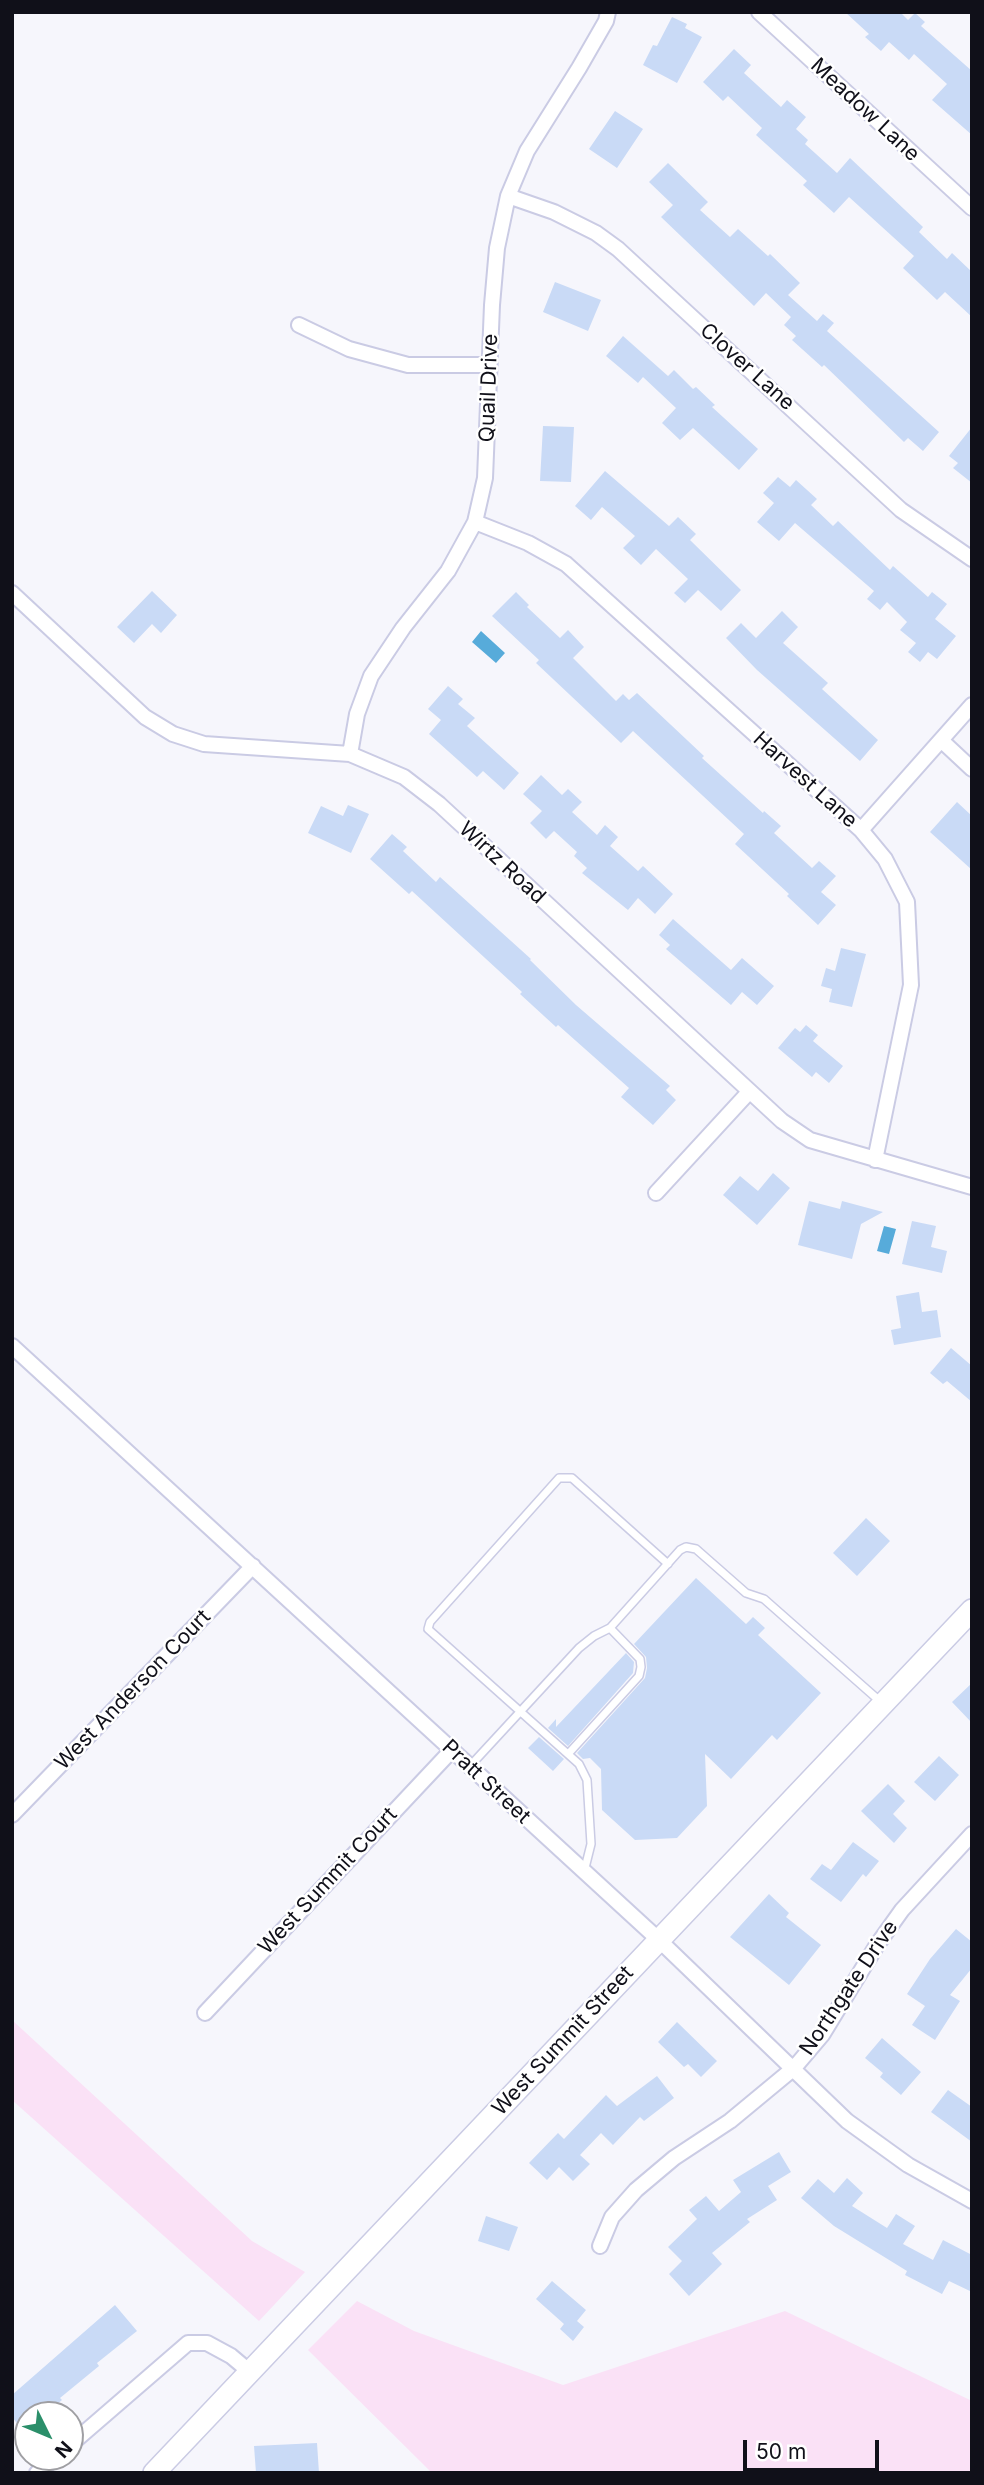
<!DOCTYPE html>
<html>
<head>
<meta charset="utf-8">
<style>
  body { margin:0 }
  #map { position:relative; width:984px; height:2485px; overflow:hidden; background:#f6f6fc; font-family:Inter,sans-serif }
  canvas { display:block }
  .frame { position:absolute; inset:0; border:14px solid #101019; pointer-events:none }
  .north { position:absolute; left:14px; top:2401px; width:70px; height:70px; box-sizing:border-box; background:#fff; border:2px solid #9f9fa3; border-radius:50%; rotate:133deg; font-size:19px; font-weight:700; line-height:28px; text-align:center; color:#101019 }
  .north::after { content:''; display:block; margin:auto; width:24px; height:32px; background:#2b8f6a; clip-path:polygon(50% 0,100% 100%,50% 72%,0 100%) }
  .scale { position:absolute; left:743px; top:2440px; width:136px; height:32px; box-sizing:border-box; border:4px solid #101019; border-top:0; padding-left:9px; font-size:21px; line-height:24px; white-space:nowrap; color:#101019; -webkit-text-stroke:5px #fff; paint-order:stroke }
</style>
</head>
<body>
<div id="map">
<canvas width="984" height="2485"></canvas>
<div class="frame"></div>
<div class="north">N</div>
<div class="scale">50 m</div>
</div>
<script>
const ctx = document.querySelector('canvas').getContext('2d');
ctx.lineJoin = 'round';
function fillPath(path, color) { ctx.fillStyle = color; ctx.fill(path, 'evenodd'); }
const poly = rows => new Path2D(rows.map(r => 'M' + r).join(''));
function strokePath(path, color, width, dash) { ctx.strokeStyle = color; ctx.lineWidth = width; ctx.lineCap = dash ? 'butt' : 'round'; ctx.setLineDash(dash || []); ctx.stroke(path); }
function label(font, color, halo, rows, align = 'center') {
  ctx.font = font + ' Inter,sans-serif'; ctx.lineWidth = 5; ctx.setLineDash([]); ctx.textBaseline = 'middle'; ctx.strokeStyle = halo; ctx.fillStyle = color; for (const [text, x, y, turn = 0] of rows) {
    ctx.save(); ctx.translate(x, y); ctx.rotate((+turn || 0) * Math.PI / 180); ctx.textAlign = isNaN(turn) ? turn : align; if (halo) ctx.strokeText(text, 0, 0); ctx.fillText(text, 0, 0); ctx.restore();
  }
}
const green = poly([
  [12,2020,252,2241,305,2272,259,2321,12,2100],
  [357,2301,414,2331,563,2385,785,2311,972,2401,972,2473,432,2473,308,2350]
]);
const water = poly([
  [481,631,505,653,496,663,472,642],
  [884,1226,896,1229,889,1254,877,1251]
]);
const building = poly([
  [845,12,900,12,908,20,915,13,925,22,921,26,972,71,972,135,932,100,947,84,914,54,909,60,889,42,881,51,865,37,869,34],
  [672,17,687,24,685,28,702,37,677,83,643,65,653,45,657,46],
  [734,49,751,65,744,73,781,107,787,100,806,117,796,129,808,140,805,144,837,173,850,158,923,227,919,232,947,259,952,253,972,272,972,317,945,292,937,300,903,268,914,256,849,197,834,213,803,185,807,181,756,135,762,128,728,96,723,101,703,82],
  [615,111,643,129,617,168,589,149],
  [668,163,708,202,700,210,730,237,738,229,768,256,770,254,800,283,788,295,817,321,823,314,834,323,827,331,939,432,923,451,908,438,904,442,824,365,822,367,792,340,796,336,784,325,791,317,766,293,754,306,661,217,673,205,649,182],
  [555,282,601,300,588,331,543,312],
  [623,336,668,376,674,370,693,389,696,387,715,405,712,407,758,449,739,470,693,428,680,440,662,423,676,408,643,377,638,383,606,356],
  [543,426,574,427,571,482,540,481],
  [972,427,972,483,953,468,958,463,949,456],
  [605,471,669,526,678,517,696,534,690,540,741,590,721,611,698,590,685,603,674,593,688,579,656,549,641,565,623,548,635,536,602,507,591,520,575,506],
  [778,477,790,487,796,480,817,499,811,505,833,526,838,521,890,570,893,566,928,597,932,592,947,604,935,619,956,636,937,659,928,652,920,662,908,652,916,643,900,630,907,622,887,602,880,610,867,599,874,591,795,523,779,541,757,522,774,503,763,493],
  [152,591,177,615,161,633,152,624,134,643,117,627],
  [516,592,529,605,527,607,560,638,568,630,584,647,573,658,616,701,623,694,629,700,637,693,704,756,702,758,763,813,764,811,781,826,774,833,812,868,819,861,836,876,821,892,836,905,818,925,787,896,789,894,735,844,744,834,633,731,621,743,536,663,539,660,492,616],
  [782,611,798,627,783,643,828,683,822,689,878,740,860,761,757,670,726,638,741,623,756,638],
  [448,686,463,699,458,704,475,718,467,726,519,773,504,790,483,771,477,777,429,734,441,720,428,709],
  [541,775,562,795,568,789,582,802,572,812,597,835,605,825,618,837,610,846,638,871,643,866,673,894,655,914,638,898,628,910,582,873,587,868,574,856,577,852,554,831,546,839,530,823,542,811,523,794],
  [957,802,972,816,972,870,930,832],
  [348,805,369,814,351,853,308,833,321,806,343,816],
  [392,834,407,847,403,851,436,882,440,877,531,959,530,960,576,1005,670,1086,666,1090,676,1100,653,1125,621,1097,629,1088,558,1025,556,1027,520,994,522,992,412,891,409,894,370,859],
  [673,919,731,970,742,958,774,986,757,1005,742,992,731,1005,666,949,670,945,659,935],
  [841,948,866,954,852,1007,829,1002,832,989,821,986,826,968,835,971],
  [806,1025,818,1035,813,1041,843,1066,829,1083,816,1072,812,1077,778,1048,795,1028,800,1032],
  [773,1173,790,1188,757,1225,723,1195,740,1176,758,1191],
  [809,1201,840,1209,842,1201,883,1212,861,1224,852,1259,798,1245],
  [912,1221,936,1226,931,1247,947,1251,942,1273,902,1264],
  [919,1292,922,1312,937,1310,941,1337,894,1345,891,1330,901,1328,896,1296],
  [951,1348,972,1366,972,1402,947,1381,943,1384,930,1373],
  [866,1518,890,1541,857,1576,833,1553],
  [696,1578,746,1624,753,1617,765,1628,758,1635,821,1693,777,1740,772,1735,731,1779,705,1754,707,1806,677,1838,635,1840,602,1810,601,1769,590,1758,583,1759,577,1753,645,1678,647,1668,646,1657,634,1644],
  [626,1653,634,1662,633,1673,568,1746,548,1728,556,1719,556,1727],
  [972,1683,972,1723,952,1702],
  [539,1737,564,1759,553,1771,528,1748],
  [939,1756,959,1775,935,1801,914,1782],
  [888,1784,905,1801,893,1814,907,1828,894,1843,861,1811],
  [853,1842,879,1861,866,1877,863,1874,841,1902,810,1879,822,1864,831,1870],
  [769,1894,789,1913,786,1917,821,1945,789,1985,730,1937],
  [956,1929,972,1942,972,1968,950,1995,960,2001,935,2040,912,2025,925,2006,907,1994,930,1959],
  [677,2022,717,2061,701,2077,688,2064,684,2067,658,2042],
  [882,2038,921,2072,901,2095,880,2077,883,2073,865,2058],
  [657,2076,674,2098,644,2121,640,2117,613,2145,601,2133,580,2155,590,2164,573,2181,559,2167,547,2180,529,2163,558,2133,564,2139,606,2095,617,2106],
  [948,2090,972,2107,972,2142,931,2112],
  [779,2152,791,2172,768,2186,777,2200,747,2219,750,2222,712,2253,722,2264,689,2296,669,2274,682,2261,668,2247,697,2219,689,2210,706,2196,719,2211,741,2192,733,2180],
  [847,2178,863,2193,852,2206,887,2228,896,2214,915,2226,903,2244,933,2260,943,2240,972,2255,972,2292,949,2281,942,2294,905,2275,907,2271,834,2226,801,2198,818,2179,834,2193],
  [486,2216,518,2227,509,2251,478,2241],
  [552,2281,586,2310,577,2321,584,2327,573,2341,560,2329,564,2324,536,2299],
  [115,2305,137,2331,97,2363,99,2366,60,2398,62,2400,44,2415,28,2415,28,2437,12,2417,12,2395],
  [317,2443,319,2473,256,2473,254,2446]
]);
const lane = poly([
  [569,1753,639,1676,641,1667,640,1659,610,1628],
  [470,1766,579,1648,594,1636,610,1628,680,1550,686,1547,696,1549,746,1593,764,1599,882,1703],
  [584,1872,591,1844,587,1780,579,1764,428,1629,430,1622,559,1478,572,1478,668,1564]
]);
const street = poly([
  [759,12,972,208],
  [508,196,554,212,596,233,618,249,901,510,972,559],
  [299,325,349,349,408,365,489,365],
  [475,522,528,543,566,564,861,830,885,859,907,902,911,985,875,1160],
  [12,593,145,717,173,734,204,744,350,754,404,777,439,804,782,1121,810,1140,972,1187],
  [942,741,972,769],
  [350,754,357,714,371,676,403,628,448,571,475,522,485,478,492,305,497,248,508,196,527,151,579,68,606,21,608,12],
  [861,830,972,705],
  [656,1193,749,1092],
  [12,1346,659,1940,847,2121,908,2165,972,2201],
  [12,1815,253,1566],
  [205,2013,452,1750],
  [600,2246,612,2217,636,2190,674,2158,730,2121,794,2068,822,2035,877,1945,902,1910,972,1834],
  [70,2445,188,2343,207,2343,231,2356,250,2372],
  [37,2473,56,2457]
]);
const secondary = poly([
  [154,2473,972,1610]
]);
const streetNames = [
  ["Meadow Lane",865,110,43],
  ["Clover Lane",747,367,42],
  ["Quail Drive",489,388,-88],
  ["Harvest Lane",805,780,42],
  ["Wirtz Road",502,863,43],
  ["West Anderson Court",133,1690,-46],
  ["Pratt Street",486,1782,43],
  ["West Summit Court",328,1881,-47],
  ["Northgate Drive",849,1988,-56],
  ["West Summit Street",563,2041,-47]
];
fillPath(green, '#fae1f6');
fillPath(water, '#57abda');
fillPath(building, '#c9daf6');
strokePath(lane, '#cacbe4', 10);
strokePath(street, '#cacbe4', 18);
strokePath(secondary, '#cacbe4', 24);
strokePath(lane, '#fff', 7);
strokePath(street, '#fff', 14);
strokePath(secondary, '#fff', 21);
label('21px', '#101019', '#fff', streetNames);
</script>
</body>
</html>
